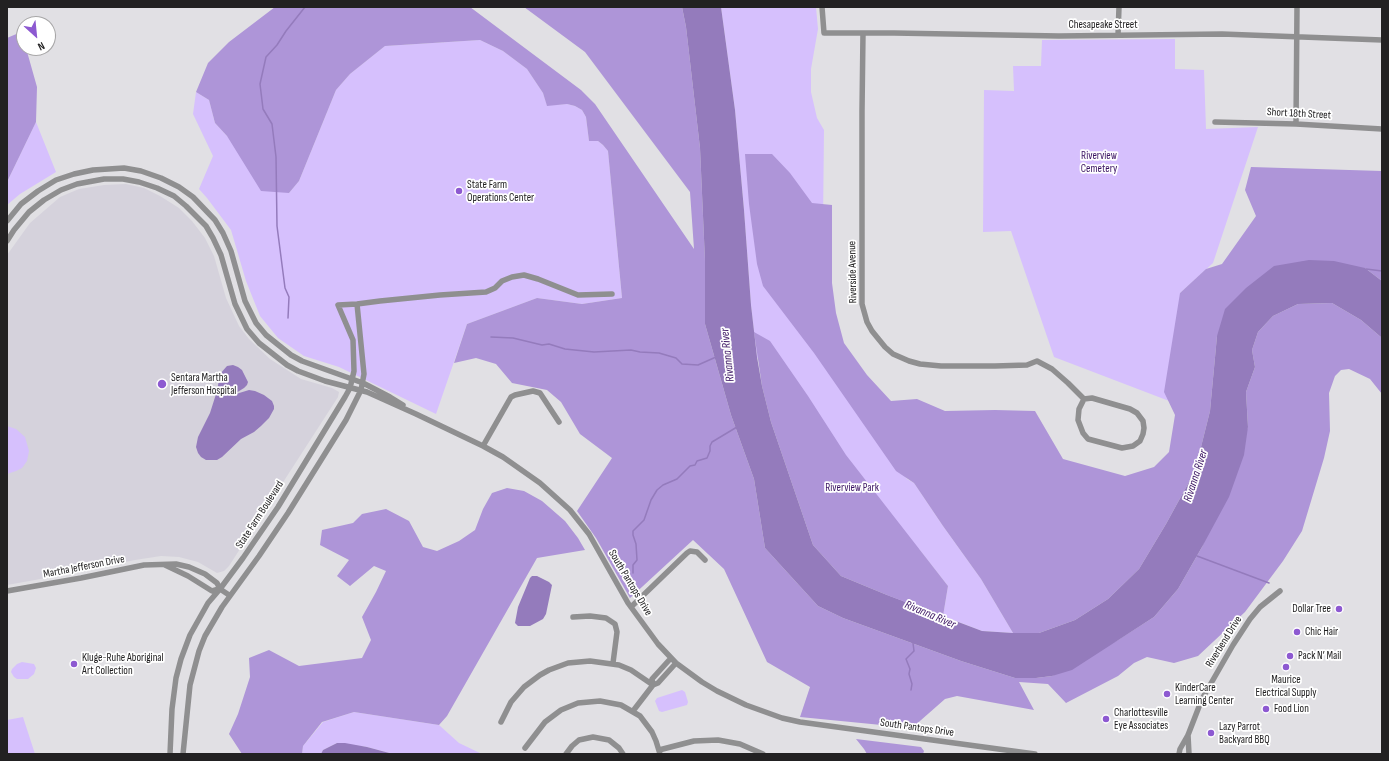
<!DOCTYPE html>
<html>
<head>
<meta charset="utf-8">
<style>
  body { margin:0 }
  #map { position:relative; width:1389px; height:761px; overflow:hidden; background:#e1e0e4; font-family:"Sofia Sans Condensed",sans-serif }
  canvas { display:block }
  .frame { position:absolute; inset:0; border:8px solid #222122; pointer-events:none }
  .north { position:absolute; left:16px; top:16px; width:40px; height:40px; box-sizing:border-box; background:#fff; border:1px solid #a7a6a7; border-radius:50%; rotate:153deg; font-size:11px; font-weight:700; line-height:16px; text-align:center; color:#222122 }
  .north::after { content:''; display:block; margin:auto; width:14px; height:18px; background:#8d59d1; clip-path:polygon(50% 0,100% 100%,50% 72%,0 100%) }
</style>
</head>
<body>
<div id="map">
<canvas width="1389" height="761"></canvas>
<div class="frame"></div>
<div class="north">N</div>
</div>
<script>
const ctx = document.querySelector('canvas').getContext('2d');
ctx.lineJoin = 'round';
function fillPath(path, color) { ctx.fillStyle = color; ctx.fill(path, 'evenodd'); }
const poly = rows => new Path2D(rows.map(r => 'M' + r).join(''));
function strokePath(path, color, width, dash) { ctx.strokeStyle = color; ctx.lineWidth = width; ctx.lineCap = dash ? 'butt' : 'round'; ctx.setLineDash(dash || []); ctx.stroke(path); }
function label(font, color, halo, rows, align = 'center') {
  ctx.font = font + ' "Sofia Sans Condensed",sans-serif'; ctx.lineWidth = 3.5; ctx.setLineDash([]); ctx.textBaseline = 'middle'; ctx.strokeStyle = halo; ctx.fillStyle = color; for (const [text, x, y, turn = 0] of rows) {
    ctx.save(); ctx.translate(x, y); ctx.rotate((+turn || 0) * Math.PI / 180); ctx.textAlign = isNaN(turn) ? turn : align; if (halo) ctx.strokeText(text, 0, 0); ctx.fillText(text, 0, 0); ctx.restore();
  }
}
const built = poly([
  [126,184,144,188,160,196,179,208,192,221,205,238,214,256,226,298,239,326,249,339,270,359,301,379,332,388,339,392,338,397,229,566,224,571,217,573,198,562,179,557,161,556,135,560,35,580,7,585,7,255,30,223,60,197,79,189,104,185]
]);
const green = poly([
  [721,7,816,7,818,29,811,69,811,92,817,118,824,130,823,223,840,388,871,433,907,479,914,483,943,526,981,579,1013,633,982,631,943,616,948,586,919,549,928,604,928,611,887,595,757,357,751,305,744,210,735,110],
  [1175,39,1175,69,1204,70,1206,129,1258,127,1213,263,1180,293,1177,404,1054,357,1011,231,983,232,984,90,1014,91,1013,66,1041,66,1042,40],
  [480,40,503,51,527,69,543,93,547,105,567,104,575,106,582,110,586,117,589,141,598,141,603,145,608,151,622,298,582,304,537,298,467,324,436,414,339,367,304,356,278,338,260,316,246,281,231,230,207,198,199,189,213,156,193,114,196,92,209,100,215,123,227,136,289,193,299,181,336,90,350,74,385,46],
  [36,122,56,172,20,194,7,205,7,182],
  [7,426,16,429,25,437,29,451,27,461,22,468,16,471,7,474],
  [22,662,34,664,36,668,34,674,28,679,17,679,14,677,11,672,12,669,17,664],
  [682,690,685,692,688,702,687,705,662,712,659,711,655,701,657,698],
  [354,712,439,725,459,743,482,754,393,754,367,747,337,743,323,750,321,754,302,754,303,746,323,722],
  [23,717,35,754,7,754,7,720]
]);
const forest = poly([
  [275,7,470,7,581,90,595,104,694,249,690,192,585,52,524,7,682,7,686,27,700,148,705,261,705,324,731,415,754,479,765,548,818,606,843,618,961,661,1015,678,1036,678,1052,676,1118,640,1154,617,1178,589,1202,547,1248,427,1246,392,1255,367,1252,350,1258,332,1273,316,1298,304,1332,303,1361,320,1382,338,1382,394,1370,379,1349,369,1341,370,1335,376,1329,393,1330,431,1324,458,1302,531,1283,561,1245,612,1198,656,1174,663,1147,657,1134,663,1118,676,1066,703,1048,684,1019,682,1034,710,957,696,945,699,912,728,800,717,810,687,767,662,724,569,693,540,630,598,596,538,577,511,612,458,580,434,561,402,547,390,512,383,496,364,476,358,454,363,467,324,537,298,582,304,622,298,608,151,603,145,598,141,589,141,586,117,582,110,575,106,567,104,547,106,543,93,527,69,503,51,480,40,385,46,350,74,336,90,299,181,289,193,261,191,227,136,215,123,209,100,196,92,208,63,229,42],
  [21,32,24,42,24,48,26,48,37,87,36,122,7,182,7,38],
  [745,154,772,154,790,173,812,203,832,205,832,283,836,313,844,343,867,375,891,401,917,399,945,411,995,410,1035,411,1063,459,1125,476,1154,467,1169,452,1175,415,1164,392,1180,293,1206,269,1222,264,1256,216,1245,190,1251,167,1382,171,1382,281,1365,268,1217,336,1210,411,1195,471,1166,524,1139,569,1108,599,1075,620,1039,633,1013,633,981,579,943,526,914,483,896,471,814,353,763,286,757,264,749,204],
  [754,332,770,341,808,396,846,455,948,586,943,616,887,595,841,576,813,545,771,422,762,386],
  [507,488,524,491,542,501,565,521,578,538,585,550,537,558,447,716,439,725,354,712,322,722,303,746,302,754,242,754,229,734,238,714,250,677,249,658,269,650,299,666,362,658,371,640,362,617,376,592,386,571,374,566,350,586,337,576,349,560,320,545,322,530,353,523,362,514,386,509,409,521,423,547,437,551,459,541,475,530,483,509,492,493],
  [856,739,921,747,924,751,923,754,867,754,864,749]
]);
const water = poly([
  [682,7,721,7,735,110,744,210,751,305,757,357,762,386,771,422,813,545,841,576,887,595,982,631,1013,633,1039,633,1075,620,1108,599,1139,569,1166,524,1195,471,1210,411,1217,336,1225,309,1246,288,1274,266,1309,260,1334,261,1365,268,1382,281,1382,338,1361,320,1332,303,1298,304,1273,316,1258,332,1252,350,1255,367,1246,392,1248,427,1244,455,1229,497,1202,547,1178,589,1154,617,1072,670,1052,676,1036,678,1015,678,961,661,843,618,818,606,765,548,754,479,731,415,705,324,705,261,700,148,686,27],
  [233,365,238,367,242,370,248,382,247,385,244,388,236,393,236,394,249,390,255,391,264,395,272,401,274,406,274,409,269,418,261,426,254,432,241,439,222,457,217,460,206,460,201,457,198,453,196,447,198,437,210,413,217,391,220,374,227,366],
  [532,576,537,576,549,582,552,585,546,614,543,619,530,626,518,626,515,623,518,607,530,578],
  [337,743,345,743,367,747,393,754,321,754,323,750]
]);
const stream = poly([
  [1366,269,1382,271],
  [288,318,289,297,285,288,277,226,276,157,272,124,263,109,260,84,266,57,277,45,286,31,305,7],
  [491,337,513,338,542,345,549,344,565,349,594,352,631,350,640,352,659,353,676,358,682,364,698,365,716,357],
  [1197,556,1269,583],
  [633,573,633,565,637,560,636,544,633,535,633,531,644,520,651,500,657,490,663,485,677,479,690,466,695,465,697,461,707,458,710,451,710,446,712,442,737,427],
  [911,690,912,684,909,674,910,669,906,659,914,651,913,643]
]);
const minor = poly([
  [822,7,824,33,894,33,1059,36,1222,34,1382,40],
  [863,33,862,111,862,304,867,322,872,331,885,347,893,354,909,361,920,364,941,366,995,366,1027,365,1037,361,1052,369,1068,383,1084,399,1079,409,1078,420,1083,433,1088,439,1122,448,1133,446,1140,441,1143,434,1144,428,1143,421,1137,413,1130,409,1092,398,1084,399],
  [1118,35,1119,7],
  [1215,122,1296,124,1382,129],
  [1296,124,1297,7],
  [7,221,21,204,38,191,56,180,74,174,93,170,124,168,141,171,161,178,179,187,193,197,215,220,223,233,231,251,245,301,256,323,266,335,291,355,302,361,363,383,390,397,403,405],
  [7,241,14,230,29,212,44,200,61,190,77,184,104,179,123,179,139,182,157,188,174,196,186,206,206,226,213,238,221,255,235,304,247,329,259,343,287,365,298,371,325,381,367,392,416,414,483,446,503,457,540,483,570,510,589,534,628,603,658,644,676,663,702,682,717,691,746,705,782,718,800,722,1035,754],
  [483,446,511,397,515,395,533,391,540,393,559,422],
  [165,565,188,576,212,591,219,589],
  [7,591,81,578,144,565,176,564,189,567,205,574,217,583,220,589,229,595],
  [631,607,687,553,690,551,697,552,705,560],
  [573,617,590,616,606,618,615,624,617,632,613,663],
  [653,685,652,679,671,658],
  [633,711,653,685,658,683,676,663],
  [501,722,511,702,524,687,540,675,549,670,568,663,590,661,619,665,631,670,653,685],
  [1188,735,1189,754],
  [525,748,545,722,561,710,578,703,600,701,621,705,640,716,652,732,656,741,660,754],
  [659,750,694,741,718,740,740,744,763,754],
  [170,754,172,709,176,678,181,659,190,635,208,603,220,589,243,558,278,507,345,397,350,388,354,371,353,340,338,305,357,304,380,301,440,295,486,292,495,288,502,281,512,277,524,275,538,279,578,295,612,294],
  [183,754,190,685,199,651,205,636,222,607,259,556,288,513,346,420,361,390,364,374,357,304],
  [566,754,572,746,579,740,593,737,609,740,619,748,623,754],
  [1179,754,1180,749,1188,735,1202,699,1233,645,1250,619,1260,607,1280,591]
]);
const markers = [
  [459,191,4,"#8d59d1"],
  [162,384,5,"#8d59d1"],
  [1339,609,4,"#8d59d1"],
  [1297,632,4,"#8d59d1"],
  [1290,656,4,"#8d59d1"],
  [74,664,4,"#8d59d1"],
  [1286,667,4,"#8d59d1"],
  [1167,694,4,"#8d59d1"],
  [1266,709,4,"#8d59d1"],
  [1106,719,4,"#8d59d1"],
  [1211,733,4,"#8d59d1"]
];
const streetNames = [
  ["Chesapeake Street",1103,25],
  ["Short 18th Street",1299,114,3],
  ["Riverside Avenue",853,272,-91],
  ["State Farm Boulevard",260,515,-57],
  ["Martha Jefferson Drive",84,567,-11],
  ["South Pantops Drive",630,583,59],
  ["Riverbend Drive",1224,642,-58],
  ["South Pantops Drive",917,728,8]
];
const parkNames = [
  ["Riverview",1099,156],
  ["Cemetery",1099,169],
  ["Riverview Park",852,488]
];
const poiNames = [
  ["State Farm",467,185],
  ["Operations Center",467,198],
  ["Sentara Martha",171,378],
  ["Jefferson Hospital",171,391],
  ["Dollar Tree",1331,609,"right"],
  ["Chic Hair",1305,632],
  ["Pack N’ Mail",1298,656],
  ["Kluge-Ruhe Aboriginal",82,658],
  ["Art Collection",82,671],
  ["Maurice",1286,680,"center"],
  ["Electrical Supply",1286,693,"center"],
  ["KinderCare",1175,688],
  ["Learning Center",1175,701],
  ["Food Lion",1274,709],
  ["Charlottesville",1114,713],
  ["Eye Associates",1114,726],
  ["Lazy Parrot",1219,727],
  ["Backyard BBQ",1219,740]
];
const waterNames = [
  ["Rivanna River",728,355,-96],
  ["Rivanna River",1196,476,-72],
  ["Rivanna River",930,615,23]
];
fillPath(built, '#d5d2dc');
fillPath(green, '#d6c0fd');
fillPath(forest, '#ae95d8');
fillPath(water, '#947bbc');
strokePath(stream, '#947bbc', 1.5);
strokePath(minor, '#8f8f90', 5.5);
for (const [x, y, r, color] of markers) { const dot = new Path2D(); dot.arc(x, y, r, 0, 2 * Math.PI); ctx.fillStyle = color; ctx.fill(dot); strokePath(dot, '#fff', 1.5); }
label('11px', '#222122', '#fff', streetNames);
label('11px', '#3a1362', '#fff', parkNames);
label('11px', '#222122', '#fff', poiNames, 'left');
label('italic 12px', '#3b1563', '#fff', waterNames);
</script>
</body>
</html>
